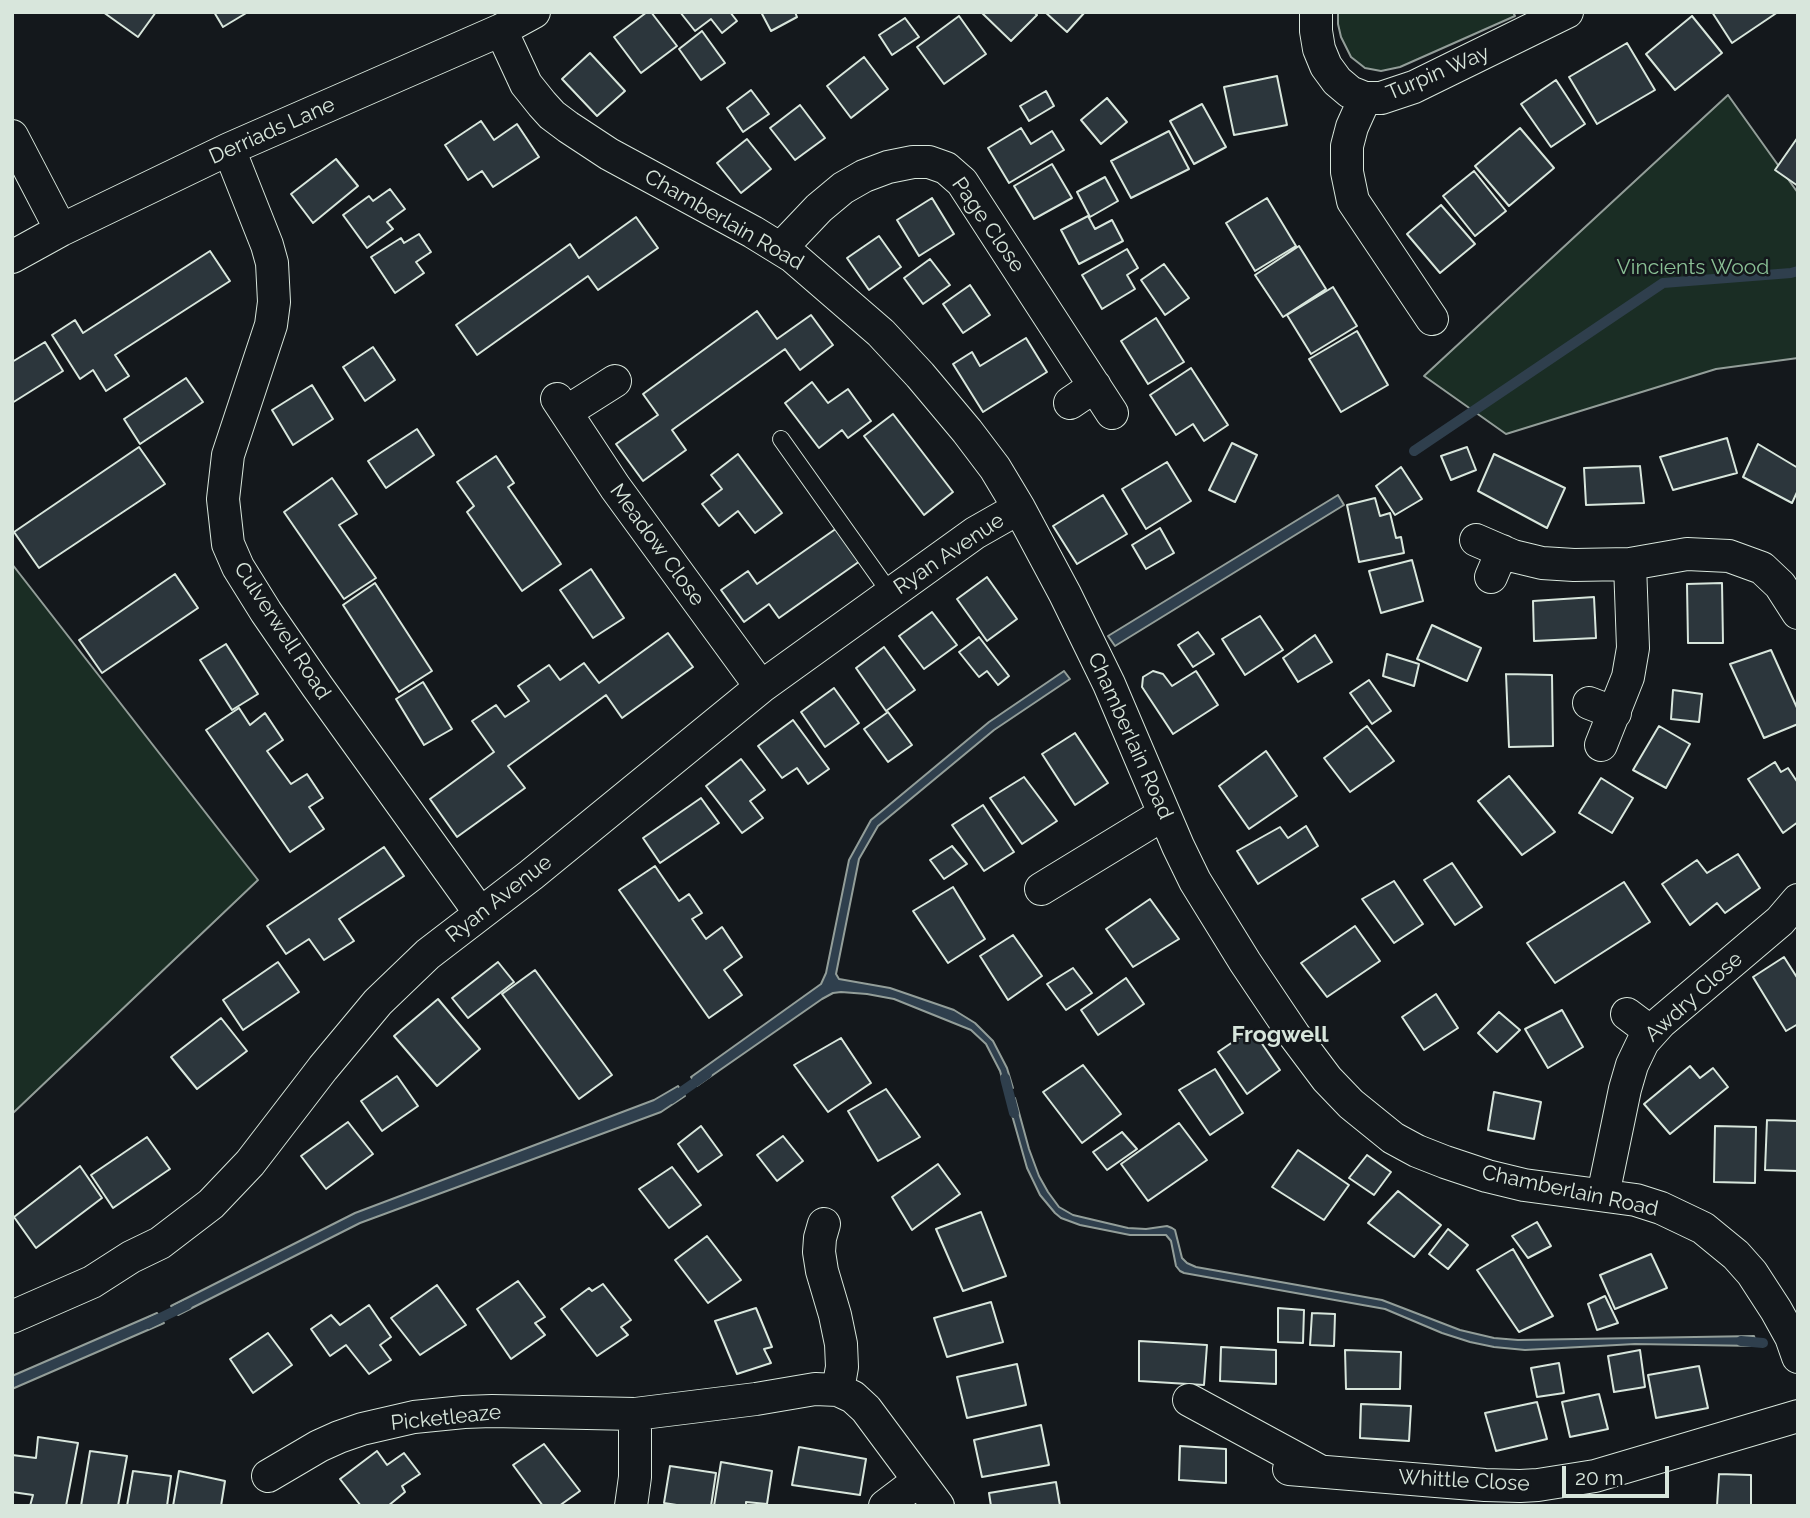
<!DOCTYPE html>
<html>
<head>
<meta charset="utf-8">
<style>
  body { margin:0 }
  #map { position:relative; width:1810px; height:1518px; overflow:hidden; background:#14181c; font-family:Raleway,sans-serif }
  canvas { display:block }
  .frame { position:absolute; inset:0; border:14px solid #d8e6dc; pointer-events:none }
  .scale { position:absolute; left:1562px; top:1466px; width:107px; height:32px; box-sizing:border-box; border:4px solid #d8e6dc; border-top:0; padding-left:9px; font-size:21px; line-height:24px; white-space:nowrap; color:#d8e6dc; -webkit-text-stroke:5px #14181c; paint-order:stroke }
</style>
</head>
<body>
<div id="map">
<canvas width="1810" height="1518"></canvas>
<div class="frame"></div>
<div class="scale">20 m</div>
</div>
<script>
const ctx = document.querySelector('canvas').getContext('2d');
ctx.lineJoin = 'round';
function fillPath(path, color) { ctx.fillStyle = color; ctx.fill(path, 'evenodd'); }
const poly = rows => new Path2D(rows.map(r => 'M' + r).join(''));
function strokePath(path, color, width, dash) { ctx.strokeStyle = color; ctx.lineWidth = width; ctx.lineCap = dash ? 'butt' : 'round'; ctx.setLineDash(dash || []); ctx.stroke(path); }
function label(font, color, halo, rows, align = 'center') {
  ctx.font = font + ' Raleway,sans-serif'; ctx.lineWidth = 5; ctx.setLineDash([]); ctx.textBaseline = 'middle'; ctx.strokeStyle = halo; ctx.fillStyle = color; for (const [text, x, y, turn = 0] of rows) {
    ctx.save(); ctx.translate(x, y); ctx.rotate((+turn || 0) * Math.PI / 180); ctx.textAlign = isNaN(turn) ? turn : align; if (halo) ctx.strokeText(text, 0, 0); ctx.fillText(text, 0, 0); ctx.restore();
  }
}
const green = poly([
  [1338,12,1513,12,1515,16,1400,67,1381,71,1365,68,1351,57,1341,37,1338,24,1338,12],
  [1728,95,1798,193,1798,358,1716,369,1506,434,1424,376,1728,95],
  [12,564,258,880,12,1114,12,564]
]);
const water = poly([
  [1338,495,1344,505,1115,646,1108,636,1338,495],
  [1064,671,1070,679,994,730,878,826,859,859,836,974,839,979,890,988,954,1010,975,1023,993,1041,1007,1068,1013,1088,1006,1092,1000,1071,986,1044,971,1030,894,999,867,994,841,992,833,993,822,999,697,1086,691,1077,821,984,826,973,849,860,871,820,989,722,1064,671],
  [678,1086,685,1096,661,1112,360,1223,178,1315,171,1306,355,1213,654,1100,678,1086],
  [1015,1098,1029,1149,1039,1176,1048,1192,1059,1207,1073,1215,1128,1228,1146,1229,1167,1226,1172,1228,1175,1230,1182,1258,1187,1263,1196,1267,1382,1300,1460,1330,1494,1338,1518,1340,1754,1336,1757,1346,1635,1344,1525,1350,1494,1347,1470,1342,1442,1333,1385,1309,1184,1273,1180,1271,1176,1266,1171,1241,1166,1235,1130,1235,1080,1225,1061,1218,1055,1213,1040,1195,1027,1168,1008,1101,1015,1098],
  [157,1313,164,1323,12,1389,12,1376,157,1313]
]);
const stream = poly([
  [1414,451,1663,283,1791,273,1798,271],
  [1005,1078,1014,1113],
  [671,1099,707,1074],
  [148,1324,187,1305],
  [1741,1341,1763,1343]
]);
const building = poly([
  [103,12,156,12,138,37,103,12],
  [214,12,248,12,223,27,214,12],
  [647,12,651,12,677,46,641,73,614,37,647,12],
  [680,12,730,12,737,21,722,33,711,19,695,31,680,12],
  [761,12,795,12,797,17,771,31,761,12],
  [981,12,1034,12,1037,15,1011,41,981,12],
  [1045,12,1085,12,1067,32,1045,12],
  [1712,12,1778,12,1732,43,1712,12],
  [959,16,986,54,944,84,917,47,959,16],
  [1692,16,1722,53,1675,90,1646,54,1692,16],
  [905,18,919,37,892,55,879,35,905,18],
  [702,31,725,63,701,80,679,49,702,31],
  [1627,43,1655,90,1597,124,1569,77,1627,43],
  [590,53,625,91,597,116,562,79,590,53],
  [864,57,888,89,851,118,827,86,864,57],
  [1277,76,1287,125,1234,135,1224,87,1277,76],
  [1556,80,1585,124,1551,147,1521,104,1556,80],
  [751,90,769,114,743,132,727,108,751,90],
  [1046,91,1054,106,1029,121,1020,106,1046,91],
  [1107,98,1127,122,1101,144,1081,120,1107,98],
  [1202,104,1226,147,1194,164,1170,121,1202,104],
  [800,105,825,138,795,160,770,128,800,105],
  [481,121,494,140,517,124,539,157,493,187,482,171,468,180,445,145,481,121],
  [1021,128,1031,144,1052,131,1064,150,1009,183,988,148,1021,128],
  [1520,128,1554,168,1509,206,1475,166,1520,128],
  [1169,131,1189,169,1131,198,1111,161,1169,131],
  [1798,137,1798,186,1775,170,1798,137],
  [747,139,771,169,741,193,717,163,747,139],
  [336,159,358,186,313,223,291,194,336,159],
  [1052,164,1072,198,1034,219,1014,186,1052,164],
  [1474,171,1506,211,1475,236,1443,196,1474,171],
  [1105,177,1118,201,1090,217,1077,192,1105,177],
  [390,189,405,209,387,222,393,229,367,248,343,215,369,196,373,201,390,189],
  [932,198,954,234,919,256,897,220,932,198],
  [1267,198,1296,246,1255,271,1226,223,1267,198],
  [1441,205,1475,244,1440,273,1407,234,1441,205],
  [1088,216,1095,229,1112,220,1123,241,1079,264,1061,230,1088,216],
  [636,217,658,248,598,290,588,276,477,355,456,325,570,244,579,258,636,217],
  [419,234,431,252,416,262,424,273,395,293,371,257,401,238,404,243,419,234],
  [879,236,901,267,869,290,847,258,879,236],
  [1299,246,1326,289,1283,317,1255,275,1299,246],
  [1127,249,1138,268,1127,275,1135,289,1102,309,1082,275,1127,249],
  [210,251,230,281,115,355,129,376,106,391,93,370,80,379,52,335,75,320,83,333,210,251],
  [930,259,950,285,923,304,904,278,930,259],
  [1164,264,1189,298,1165,315,1141,280,1164,264],
  [970,285,990,315,963,333,943,304,970,285],
  [1333,287,1357,326,1311,354,1287,315,1333,287],
  [757,311,777,339,811,315,833,345,800,370,785,349,672,430,686,450,643,481,616,444,658,415,643,394,757,311],
  [1156,318,1184,362,1148,384,1121,341,1156,318],
  [1357,331,1388,385,1341,412,1309,359,1357,331],
  [1026,338,1047,372,983,412,953,364,972,352,980,366,1026,338],
  [45,342,63,371,12,403,12,362,45,342],
  [373,347,395,380,365,401,343,367,373,347],
  [1191,368,1228,425,1204,441,1193,424,1176,435,1150,395,1191,368],
  [186,378,203,402,140,444,124,419,186,378],
  [812,382,828,403,848,389,871,421,848,438,842,430,819,448,785,403,812,382],
  [312,385,333,419,293,445,272,410,312,385],
  [893,414,953,492,924,515,864,436,893,414],
  [417,429,434,455,386,488,368,461,417,429],
  [1727,438,1737,473,1673,490,1660,457,1727,438],
  [1232,443,1257,455,1235,502,1209,490,1232,443],
  [1758,444,1798,468,1798,490,1792,503,1743,477,1758,444],
  [139,447,165,484,39,568,14,532,139,447],
  [1467,447,1476,470,1451,480,1441,456,1467,447],
  [738,454,782,513,755,533,738,511,719,526,702,504,722,489,711,475,738,454],
  [1494,454,1565,488,1547,528,1478,491,1494,454],
  [496,456,514,483,508,487,561,564,522,591,467,512,474,506,457,482,496,456],
  [1167,462,1191,501,1146,529,1122,489,1167,462],
  [1640,466,1644,503,1586,505,1584,468,1640,466],
  [1401,467,1422,499,1395,515,1376,486,1401,467],
  [332,478,357,514,339,525,376,578,344,599,284,512,332,478],
  [1103,495,1127,534,1077,564,1053,526,1103,495],
  [1375,498,1380,516,1390,513,1396,538,1401,537,1404,553,1359,562,1347,505,1375,498],
  [837,528,860,561,779,618,769,604,744,622,721,590,748,571,757,584,837,528],
  [1160,528,1174,553,1146,569,1132,545,1160,528],
  [1412,560,1423,601,1381,613,1369,571,1412,560],
  [591,569,624,618,593,638,560,590,591,569],
  [175,574,198,608,102,673,79,640,175,574],
  [987,577,1017,619,987,641,957,599,987,577],
  [375,583,432,671,399,692,343,605,375,583],
  [1722,583,1723,643,1688,643,1687,584,1722,583],
  [1594,597,1596,638,1534,641,1533,601,1594,597],
  [932,612,957,645,924,669,899,636,932,612],
  [1260,616,1283,650,1245,675,1222,639,1260,616],
  [1432,625,1481,648,1467,681,1417,659,1432,625],
  [1198,632,1214,654,1193,667,1178,645,1198,632],
  [668,633,693,667,622,718,606,695,508,766,525,788,457,837,430,799,494,752,472,721,496,705,505,717,529,701,518,686,549,665,560,680,584,663,599,683,668,633],
  [1315,635,1332,662,1298,682,1283,658,1315,635],
  [979,637,1009,676,998,685,987,671,979,677,959,652,979,637],
  [226,644,258,694,232,710,200,660,226,644],
  [884,647,915,690,886,711,856,668,884,647],
  [1771,650,1798,710,1798,724,1764,738,1730,664,1771,650],
  [1387,654,1419,664,1414,686,1383,676,1387,654],
  [1153,671,1163,674,1172,686,1196,671,1218,705,1173,734,1142,687,1143,677,1153,671],
  [1506,674,1552,675,1553,746,1509,747,1506,674],
  [1369,680,1391,711,1372,724,1350,693,1369,680],
  [423,682,452,729,424,745,396,699,423,682],
  [834,688,859,723,825,747,801,712,834,688],
  [1673,690,1702,694,1699,722,1671,719,1673,690],
  [239,708,250,725,265,713,283,740,267,751,291,784,307,774,323,798,309,807,324,829,290,852,206,730,239,708],
  [888,712,912,745,888,762,864,729,888,712],
  [793,720,829,769,808,784,797,768,782,778,758,746,793,720],
  [1367,726,1394,761,1350,792,1324,758,1367,726],
  [1659,726,1690,744,1666,788,1633,770,1659,726],
  [1075,733,1108,783,1075,805,1042,754,1075,733],
  [1266,751,1297,796,1249,829,1219,786,1266,751],
  [741,759,765,790,750,801,763,818,742,833,706,786,741,759],
  [1775,762,1781,772,1788,768,1798,783,1798,822,1783,833,1748,779,1775,762],
  [1509,776,1555,832,1522,855,1478,801,1509,776],
  [1024,777,1057,821,1022,844,990,798,1024,777],
  [1601,778,1633,798,1612,833,1579,813,1601,778],
  [701,798,719,823,660,863,643,838,701,798],
  [983,805,1014,852,984,871,952,825,983,805],
  [1306,826,1318,846,1258,884,1237,851,1280,827,1288,838,1306,826],
  [952,846,967,864,944,879,930,860,952,846],
  [384,847,404,876,339,919,354,941,324,960,309,939,286,954,267,926,384,847],
  [1738,854,1760,888,1725,913,1717,903,1690,925,1662,884,1697,860,1707,873,1738,854],
  [1452,863,1482,907,1455,925,1424,880,1452,863],
  [655,866,679,901,689,894,702,913,692,919,706,939,722,927,742,957,724,970,742,995,709,1018,619,890,655,866],
  [1394,881,1423,924,1394,943,1362,899,1394,881],
  [1624,882,1650,922,1555,983,1527,943,1624,882],
  [953,887,985,939,948,963,913,911,953,887],
  [1150,899,1179,939,1133,967,1106,929,1150,899],
  [1355,926,1380,961,1327,997,1301,963,1355,926],
  [1013,935,1042,976,1008,1000,980,956,1013,935],
  [1784,957,1798,979,1798,1024,1786,1031,1753,977,1784,957],
  [278,962,299,992,243,1030,223,1000,278,962],
  [498,962,514,982,468,1018,452,998,498,962],
  [1073,968,1092,993,1066,1010,1047,984,1073,968],
  [535,970,612,1075,579,1099,502,994,535,970],
  [1126,978,1144,1004,1098,1035,1081,1010,1126,978],
  [1436,994,1458,1028,1424,1050,1402,1017,1436,994],
  [438,999,480,1049,437,1086,394,1036,438,999],
  [1562,1010,1583,1047,1548,1068,1525,1029,1562,1010],
  [1499,1012,1520,1030,1497,1052,1478,1033,1499,1012],
  [221,1018,247,1051,197,1089,171,1057,221,1018],
  [1252,1029,1280,1070,1247,1094,1218,1052,1252,1029],
  [841,1038,871,1083,828,1112,794,1065,841,1038],
  [1083,1065,1121,1114,1082,1143,1043,1092,1083,1065],
  [1690,1066,1700,1078,1713,1068,1728,1087,1670,1134,1644,1104,1690,1066],
  [1215,1069,1243,1113,1210,1135,1179,1090,1215,1069],
  [397,1076,418,1106,382,1131,361,1101,397,1076],
  [886,1089,920,1137,878,1161,848,1111,886,1089],
  [1494,1092,1541,1102,1534,1139,1488,1130,1494,1092],
  [1767,1120,1798,1121,1798,1171,1765,1170,1767,1120],
  [348,1122,373,1154,326,1189,301,1156,348,1122],
  [1179,1123,1207,1160,1148,1201,1121,1164,1179,1123],
  [701,1126,722,1155,698,1172,678,1144,701,1126],
  [1715,1126,1756,1127,1755,1183,1714,1182,1715,1126],
  [1122,1132,1137,1149,1107,1170,1093,1152,1122,1132],
  [783,1136,803,1161,777,1181,757,1155,783,1136],
  [147,1137,170,1169,113,1208,91,1175,147,1137],
  [1298,1150,1349,1185,1324,1220,1272,1187,1298,1150],
  [1367,1155,1391,1172,1374,1195,1349,1178,1367,1155],
  [938,1164,960,1194,912,1230,892,1197,938,1164],
  [80,1166,102,1198,36,1248,14,1217,80,1166],
  [672,1167,701,1205,669,1228,639,1189,672,1167],
  [1398,1191,1441,1225,1414,1257,1368,1223,1398,1191],
  [981,1212,1006,1276,963,1291,936,1229,981,1212],
  [1537,1222,1551,1246,1528,1258,1512,1236,1537,1222],
  [1448,1229,1468,1245,1448,1269,1429,1254,1448,1229],
  [707,1236,741,1280,708,1303,675,1260,707,1236],
  [1513,1249,1553,1316,1519,1332,1477,1270,1513,1249],
  [1651,1254,1667,1288,1615,1309,1600,1275,1651,1254],
  [518,1281,545,1317,535,1323,545,1335,511,1359,477,1309,518,1281],
  [603,1284,631,1320,621,1327,628,1335,597,1356,561,1309,589,1288,592,1291,603,1284],
  [437,1285,466,1325,420,1355,391,1318,437,1285],
  [1605,1296,1618,1323,1597,1330,1588,1304,1605,1296],
  [991,1302,1003,1342,947,1357,934,1318,991,1302],
  [369,1305,391,1337,380,1345,391,1360,369,1374,346,1345,330,1356,311,1329,331,1315,340,1325,369,1305],
  [756,1308,772,1347,764,1349,771,1363,737,1374,715,1321,756,1308],
  [1278,1308,1304,1310,1303,1343,1278,1342,1278,1308],
  [1312,1313,1335,1314,1334,1346,1310,1345,1312,1313],
  [268,1333,292,1365,253,1393,230,1359,268,1333],
  [1139,1341,1207,1345,1204,1385,1139,1381,1139,1341],
  [1221,1347,1276,1350,1276,1384,1220,1381,1221,1347],
  [1345,1350,1401,1352,1400,1389,1346,1389,1345,1350],
  [1640,1350,1645,1387,1614,1392,1608,1356,1640,1350],
  [1559,1363,1564,1393,1537,1397,1531,1368,1559,1363],
  [1017,1364,1026,1405,967,1418,957,1377,1017,1364],
  [1699,1366,1708,1408,1656,1418,1648,1375,1699,1366],
  [1599,1394,1608,1429,1570,1437,1562,1402,1599,1394],
  [1537,1402,1547,1439,1496,1451,1485,1413,1537,1402],
  [1361,1404,1411,1406,1409,1441,1360,1438,1361,1404],
  [1041,1425,1049,1465,982,1477,974,1440,1041,1425],
  [38,1437,78,1443,66,1506,30,1506,33,1495,12,1492,12,1455,36,1458,38,1437],
  [544,1444,580,1491,559,1506,543,1506,513,1465,544,1444],
  [1180,1446,1226,1449,1226,1483,1179,1480,1180,1446],
  [799,1447,866,1459,860,1495,792,1485,799,1447],
  [90,1451,127,1456,118,1506,81,1506,90,1451],
  [377,1451,387,1465,404,1453,420,1474,402,1486,405,1492,388,1506,361,1506,340,1479,377,1451],
  [721,1462,772,1471,767,1504,746,1502,746,1506,714,1506,721,1462],
  [670,1466,716,1473,711,1506,683,1506,664,1503,670,1466],
  [133,1471,171,1476,167,1506,127,1506,133,1471],
  [179,1471,225,1481,221,1506,173,1506,179,1471],
  [1719,1474,1751,1475,1751,1506,1717,1506,1719,1474],
  [1056,1482,1060,1506,991,1506,989,1493,1056,1482]
]);
const lane = poly([
  [781,439,891,594]
]);
const street = poly([
  [1316,12,1316,31,1319,49,1326,66,1337,81,1350,92,1365,98,1381,98,1414,87,1567,12],
  [501,30,526,84,542,104,552,115,568,127,609,154,753,232,792,256,881,333,920,375,967,431,995,468,1019,508,1065,594,1109,684,1178,846,1195,881,1245,962,1294,1035,1327,1079,1351,1104,1393,1138,1417,1151,1445,1162,1487,1176,1524,1185,1636,1200,1661,1208,1703,1228,1736,1255,1752,1273,1776,1310,1791,1337,1798,1357],
  [1365,98,1352,127,1347,146,1347,172,1353,201,1432,319],
  [12,136,61,230],
  [229,149,267,245,272,263,274,302,271,325,228,455,223,499,228,544,238,567,266,612,317,686,480,913],
  [781,248,819,208,843,188,864,176,888,167,913,162,929,162,946,168,962,182,1112,413],
  [12,257,61,230,229,149,501,30,534,12],
  [557,399,615,487,761,687],
  [1070,403,1095,386],
  [566,412,615,381],
  [1476,540,1513,556,1542,563,1574,565,1630,564,1687,554,1729,556,1762,568,1780,585,1798,613],
  [1491,577,1502,551],
  [1589,703,1615,713],
  [1601,745,1628,677,1633,648,1630,564],
  [1041,889,1164,814],
  [1627,1014,1651,1032],
  [1603,1195,1625,1089,1632,1065,1643,1042,1661,1022,1780,921,1798,900],
  [824,1224,820,1238,819,1252,822,1271,835,1315,841,1344,842,1367,838,1390],
  [12,1317,92,1282,131,1257,160,1243,211,1204,250,1163,323,1068,378,1002,428,954,531,875,761,687,975,533,1019,508],
  [1189,1400,1318,1470],
  [635,1414,756,1399,815,1389,838,1390,853,1397,866,1409,938,1506],
  [1289,1469,1485,1485,1520,1486,1538,1485,1595,1476,1798,1416],
  [268,1476,319,1446,339,1437,362,1429,414,1417,464,1412,492,1411,635,1414,635,1477,631,1506],
  [885,1506,918,1481]
]);
const streetNames = [
  ["Turpin Way",1438,73,-23],
  ["Derriads Lane",272,131,-24],
  ["Chamberlain Road",724,220,30],
  ["Page Close",988,225,55],
  ["Meadow Close",657,545,54],
  ["Ryan Avenue",949,554,-34],
  ["Culverwell Road",282,631,57],
  ["Chamberlain Road",1130,736,66],
  ["Ryan Avenue",499,899,-38],
  ["Awdry Close",1694,997,-42],
  ["Chamberlain Road",1570,1191,12],
  ["Picketleaze",446,1418,-6],
  ["Whittle Close",1464,1481,3]
];
const parkNames = [
  ["Vincients Wood",1693,268]
];
const neighbourhoodNames = [
  ["Frogwell",1280,1035]
];
fillPath(green, '#1a2d24');
strokePath(green, '#939e99', 2);
fillPath(water, '#2f3f4d');
strokePath(water, '#939e99', 2);
strokePath(stream, '#2f3f4d', 10);
fillPath(building, '#2c363c');
strokePath(building, '#d8e6dc', 2);
strokePath(lane, '#d8e6dc', 18);
strokePath(street, '#d8e6dc', 34);
strokePath(lane, '#14181c', 16);
strokePath(street, '#14181c', 32);
label('21px', '#d8e6dc', '#14181c', streetNames);
label('21px', '#8ac095', '#14181c', parkNames);
label('bold 23px', '#d8e6dc', '#14181c', neighbourhoodNames);
</script>
</body>
</html>
